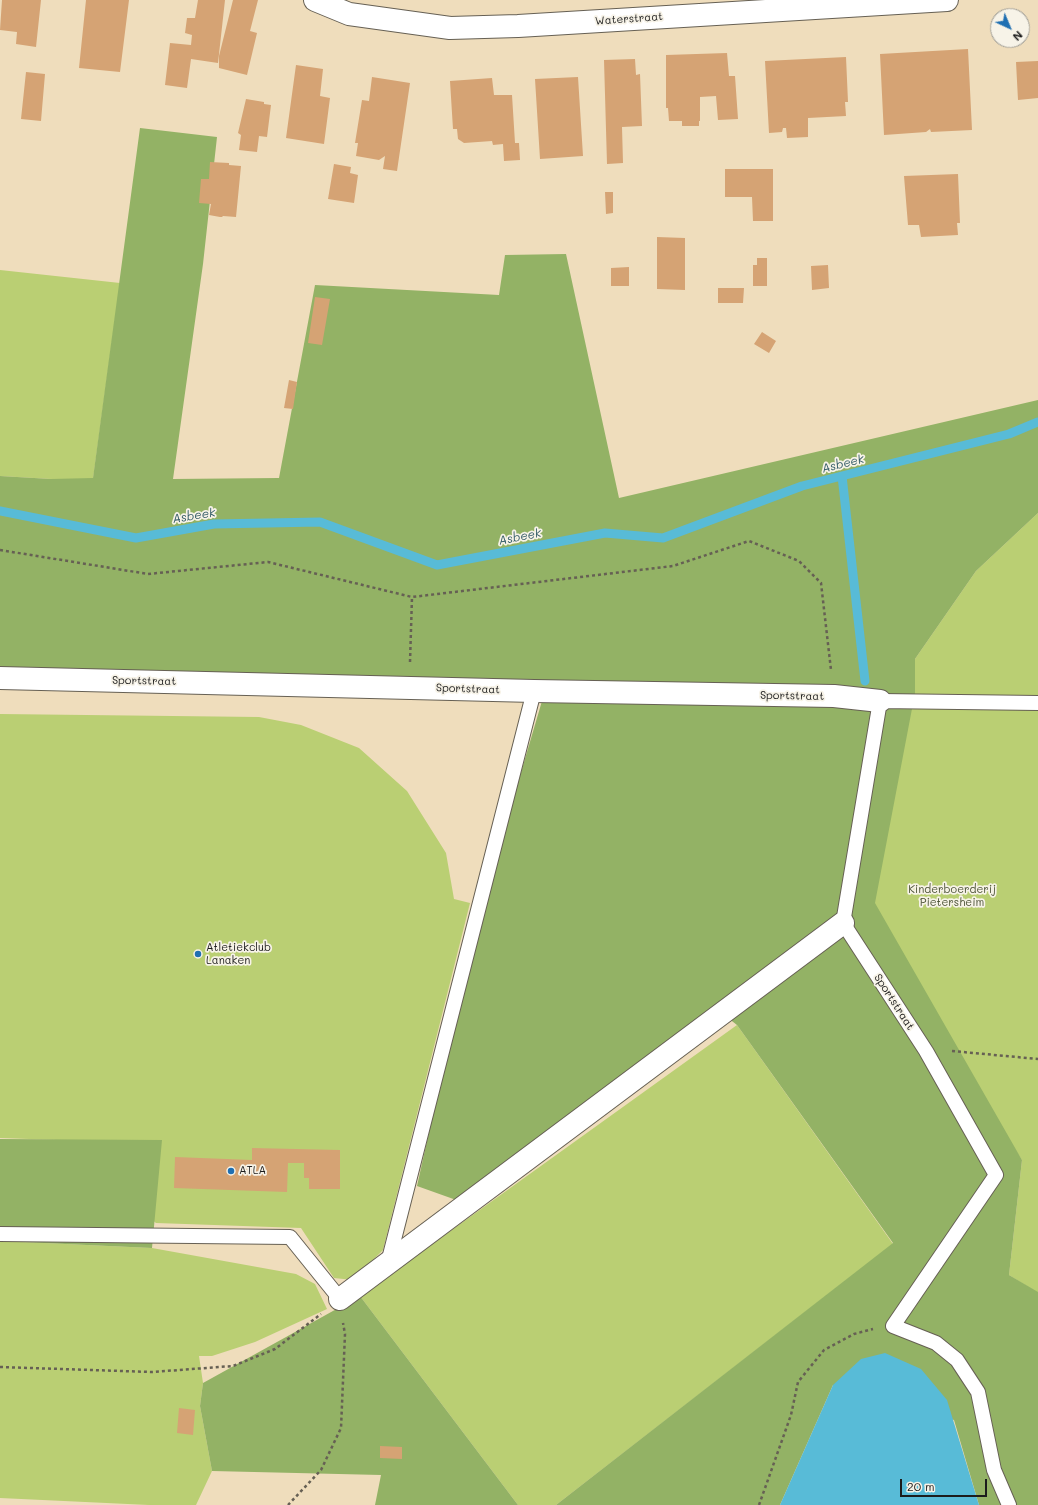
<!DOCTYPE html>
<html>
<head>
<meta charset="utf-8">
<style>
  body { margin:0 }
  #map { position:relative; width:1038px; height:1505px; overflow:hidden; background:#efddbc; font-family:Mali,sans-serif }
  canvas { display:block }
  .north { position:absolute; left:990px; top:8px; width:40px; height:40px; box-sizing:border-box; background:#f7f3e8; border:1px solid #9f9d96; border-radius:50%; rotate:136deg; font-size:11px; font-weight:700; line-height:16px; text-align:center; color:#1c1c1c }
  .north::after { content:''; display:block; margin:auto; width:14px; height:18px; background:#1f6fb2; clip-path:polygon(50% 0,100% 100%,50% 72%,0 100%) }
  .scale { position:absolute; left:900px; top:1479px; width:87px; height:18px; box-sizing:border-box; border:2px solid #1c1c1c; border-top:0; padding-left:5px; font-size:12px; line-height:14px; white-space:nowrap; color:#1c1c1c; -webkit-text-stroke:3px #f7f3e8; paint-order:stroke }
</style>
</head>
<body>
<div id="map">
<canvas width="1038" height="1505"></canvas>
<div class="north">N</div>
<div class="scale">20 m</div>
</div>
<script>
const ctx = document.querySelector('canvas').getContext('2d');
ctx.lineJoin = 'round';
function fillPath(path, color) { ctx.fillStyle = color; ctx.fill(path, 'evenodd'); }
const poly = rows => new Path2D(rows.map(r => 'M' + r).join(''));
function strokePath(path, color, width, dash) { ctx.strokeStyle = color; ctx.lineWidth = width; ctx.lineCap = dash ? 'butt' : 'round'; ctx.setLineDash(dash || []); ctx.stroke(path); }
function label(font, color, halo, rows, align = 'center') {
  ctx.font = font + ' Mali,sans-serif'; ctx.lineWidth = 3.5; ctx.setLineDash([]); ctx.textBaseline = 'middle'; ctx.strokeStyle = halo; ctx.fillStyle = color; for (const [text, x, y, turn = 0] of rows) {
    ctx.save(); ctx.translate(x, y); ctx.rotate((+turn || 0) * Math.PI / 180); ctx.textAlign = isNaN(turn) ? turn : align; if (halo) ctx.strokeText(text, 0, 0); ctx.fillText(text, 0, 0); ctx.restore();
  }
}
const green = poly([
  [0,270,120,283,93,479,51,479,0,476],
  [1038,513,1038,1293,1009,1275,1022,1160,861,917,915,659,976,571],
  [0,714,259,717,301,725,359,748,407,791,446,853,454,899,470,903,383,1250,353,1280,334,1278,301,1228,156,1223,150,1218,145,1143,0,1138],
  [737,1025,893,1244,556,1505,518,1505,360,1296],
  [0,1241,152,1248,296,1274,315,1284,327,1309,255,1342,212,1356,199,1356,203,1383,200,1406,212,1471,196,1505,149,1505,0,1498]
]);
const forest = poly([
  [140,128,217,137,203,264,173,479,279,478,315,285,499,295,505,255,566,254,619,498,1038,400,1038,513,976,571,915,659,915,693,875,903,1022,1160,1009,1275,1038,1292,1038,1505,979,1505,954,1420,833,1385,780,1505,556,1505,893,1243,737,1025,714,1007,459,1201,417,1186,458,1002,489,881,547,684,0,669,0,476,51,479,93,478],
  [0,1139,162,1140,152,1248,0,1241],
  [360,1296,518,1505,375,1505,381,1475,212,1471,200,1406,203,1383]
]);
const water = poly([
  [885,1353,921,1369,947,1400,979,1505,780,1505,833,1385,861,1359]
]);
const stream = poly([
  [842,476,865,681],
  [0,511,136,538,214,524,320,522,437,565,605,533,663,538,802,486,1009,434,1038,422]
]);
const building = poly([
  [2,0,41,0,36,47,16,44,17,32,0,30],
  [86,0,129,0,120,72,79,68],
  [198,0,225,0,218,63,191,59,187,88,165,85,170,43,191,45,192,35,185,33,187,18,195,18],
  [233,0,258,0,250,31,257,33,247,75,219,68,219,56],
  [968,49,972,130,931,132,930,129,926,132,884,135,880,54],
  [727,53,729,76,735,76,738,119,718,120,716,96,700,97,700,121,699,121,699,126,682,126,682,121,669,121,668,108,666,108,666,55],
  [846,57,848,102,845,102,846,116,808,118,808,137,787,138,786,128,783,128,782,132,769,133,765,61],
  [635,59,636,75,640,74,642,126,622,127,623,163,607,164,604,60],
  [1038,61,1038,98,1018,100,1016,62],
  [296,65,323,69,320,96,330,98,324,144,286,138],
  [26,72,45,74,41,121,21,119],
  [372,77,410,83,397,171,383,169,385,156,379,160,356,156,358,143,355,143,362,100,369,101],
  [578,77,583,156,540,159,535,79],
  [492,78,494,95,512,95,515,143,519,143,520,160,504,161,503,144,493,145,492,141,464,143,458,139,457,129,453,129,450,81],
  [246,99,264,102,264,104,271,105,267,137,259,136,257,152,239,150,241,135,238,133],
  [210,162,229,163,229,165,241,166,236,217,223,216,222,217,220,217,209,215,211,204,199,203,201,179,209,179],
  [334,164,351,167,350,173,358,175,354,203,328,199],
  [725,169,773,169,773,221,753,221,752,197,725,197],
  [958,174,960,223,957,223,958,235,921,237,919,225,908,225,904,176],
  [605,192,613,192,613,213,606,214],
  [657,237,685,238,685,290,657,289],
  [757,258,767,258,767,286,753,286,753,265,757,265],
  [828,265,829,288,812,290,811,266],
  [629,267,629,286,611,286,611,268],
  [718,288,744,288,743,303,718,303],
  [315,297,330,299,322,345,308,343],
  [762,332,776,341,769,353,754,344],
  [289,380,297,382,293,409,284,408],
  [252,1148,340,1150,340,1189,309,1189,309,1178,304,1178,304,1163,288,1163,287,1192,174,1188,175,1157,252,1160],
  [179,1408,195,1410,193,1435,177,1433],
  [380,1446,402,1447,402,1459,380,1458]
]);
const path = poly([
  [0,550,148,574,268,562,412,597,673,566,749,541,799,561,821,583,831,670],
  [410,662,412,597],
  [952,1051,1038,1059],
  [0,1367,152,1372,233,1366,275,1349,321,1314],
  [288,1505,321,1470,341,1428,345,1334,343,1323],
  [759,1505,791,1415,798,1382,824,1350,854,1334,873,1329]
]);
const service = poly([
  [0,1234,290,1237,340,1299],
  [388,1263,534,691],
  [1009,1505,994,1470,978,1392,957,1360,936,1343,893,1326,996,1175,926,1051,843,923,880,701,1038,703]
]);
const minor = poly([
  [315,0,349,14,450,28,518,26,947,0],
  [0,678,534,691,834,696,880,701],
  [340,1299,843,923]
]);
const markers = [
  [198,954,4,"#1f6fb2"],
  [231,1171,4,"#1f6fb2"]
];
const streetNames = [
  ["Waterstraat",629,19,-4],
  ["Sportstraat",144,681,1],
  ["Sportstraat",468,689,2],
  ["Sportstraat",792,696,1],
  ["Sportstraat",894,1002,57]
];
const parkNames = [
  ["Kinderboerderij",952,890],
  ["Pietersheim",952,903]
];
const poiNames = [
  ["Atletiekclub",206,948],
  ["Lanaken",206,961],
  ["ATLA",239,1171]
];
const waterNames = [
  ["Asbeek",843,464,-14],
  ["Asbeek",194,516,-9],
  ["Asbeek",520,537,-11]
];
fillPath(green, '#bacf73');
fillPath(forest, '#93b265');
fillPath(water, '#58bbd7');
strokePath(stream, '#58bbd7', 9);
fillPath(building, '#d5a374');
strokePath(service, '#666054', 16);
strokePath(minor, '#666054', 24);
strokePath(path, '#666054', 2.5, [3, 3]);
strokePath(service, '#fff', 14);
strokePath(minor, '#fff', 22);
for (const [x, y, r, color] of markers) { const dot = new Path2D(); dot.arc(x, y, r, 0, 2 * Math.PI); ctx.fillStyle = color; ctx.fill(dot); strokePath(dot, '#f7f3e8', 1.5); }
label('11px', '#1c1c1c', '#f7f3e8', streetNames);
label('11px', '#4b5236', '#f7f3e8', parkNames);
label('11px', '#1c1c1c', '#f7f3e8', poiNames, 'left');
label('italic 12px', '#345c67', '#f7f3e8', waterNames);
</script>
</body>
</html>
